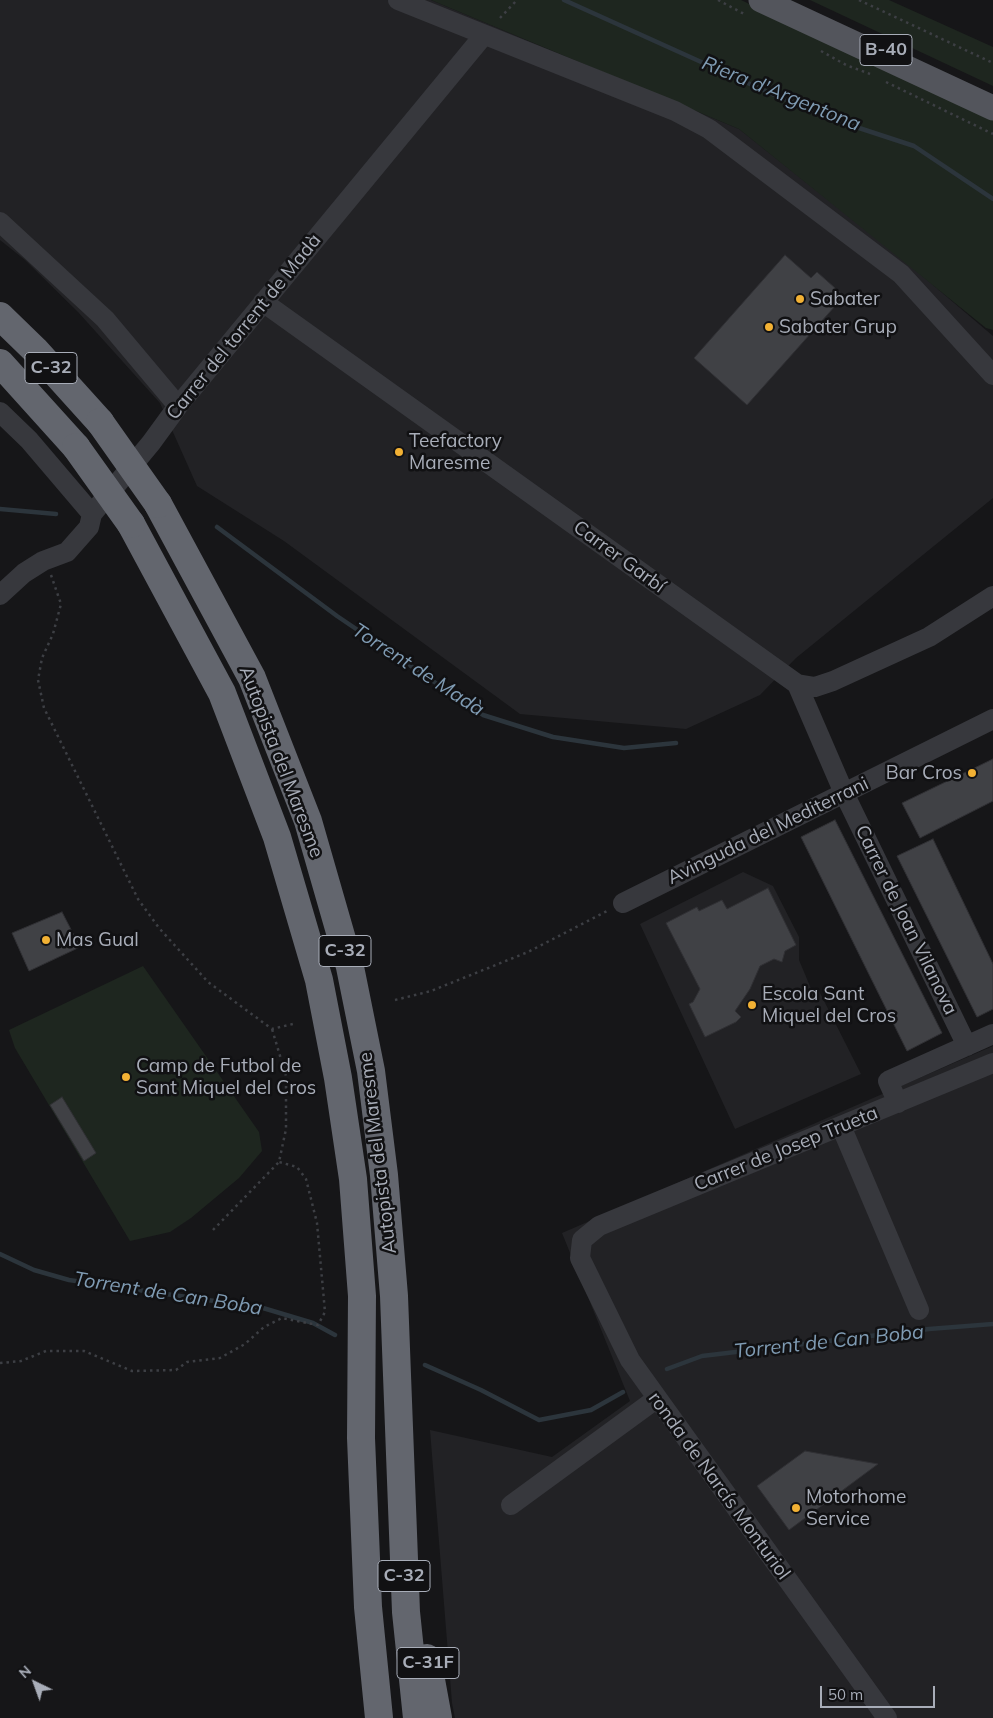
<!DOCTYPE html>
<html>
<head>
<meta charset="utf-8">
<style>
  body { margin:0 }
  #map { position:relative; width:993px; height:1718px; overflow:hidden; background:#161618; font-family:Mulish,sans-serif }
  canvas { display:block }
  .north { position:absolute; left:10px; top:1658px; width:50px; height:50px; -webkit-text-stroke:4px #111113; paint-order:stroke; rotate:318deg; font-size:14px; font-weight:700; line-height:20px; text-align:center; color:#a8adb8 }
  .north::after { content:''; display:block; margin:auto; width:18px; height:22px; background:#a8adb8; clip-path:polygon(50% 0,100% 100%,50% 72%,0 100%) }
  .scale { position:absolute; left:820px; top:1686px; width:115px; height:22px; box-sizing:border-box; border:2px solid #a8adb8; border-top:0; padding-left:6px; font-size:15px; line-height:18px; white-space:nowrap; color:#a8adb8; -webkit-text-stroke:4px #111113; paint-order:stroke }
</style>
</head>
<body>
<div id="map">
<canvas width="993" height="1718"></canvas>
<div class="north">N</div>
<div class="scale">50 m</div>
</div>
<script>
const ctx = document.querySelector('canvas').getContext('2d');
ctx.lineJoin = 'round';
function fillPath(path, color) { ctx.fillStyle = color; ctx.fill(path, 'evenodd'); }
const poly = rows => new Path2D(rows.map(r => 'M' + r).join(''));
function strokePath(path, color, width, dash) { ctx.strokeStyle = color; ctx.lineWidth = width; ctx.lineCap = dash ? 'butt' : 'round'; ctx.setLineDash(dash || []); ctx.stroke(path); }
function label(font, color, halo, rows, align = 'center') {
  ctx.font = font + ' Mulish,sans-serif'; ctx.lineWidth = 5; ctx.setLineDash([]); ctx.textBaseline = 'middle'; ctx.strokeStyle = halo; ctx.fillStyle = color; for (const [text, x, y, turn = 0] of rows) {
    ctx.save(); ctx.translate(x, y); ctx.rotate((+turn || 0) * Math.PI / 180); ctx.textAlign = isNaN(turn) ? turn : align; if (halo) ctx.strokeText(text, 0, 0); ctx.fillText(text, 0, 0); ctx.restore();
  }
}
const built = poly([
  [0,0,431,0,739,129,900,257,993,336,993,498,796,658,760,695,686,729,520,714,284,541,197,486,160,403,78,312,25,260,0,240],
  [743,872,773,886,799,937,799,960,812,991,818,989,861,1074,735,1129,640,924],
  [993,1046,993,1718,455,1718,452,1703,430,1430,552,1457,630,1401,562,1233]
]);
const green = poly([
  [431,0,741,0,993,120,993,330,986,328,739,129],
  [810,0,889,0,993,47,993,86],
  [143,966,259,1132,262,1151,239,1178,191,1218,170,1232,130,1241,15,1048,9,1030]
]);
const stream = poly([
  [564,0,772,94,853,126,914,146,993,199],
  [0,509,56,514],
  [217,527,337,616,483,715,553,737,624,748,676,743],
  [0,1254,34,1270,69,1280,263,1308,313,1323,335,1335],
  [425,1365,481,1390,539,1420,591,1410,623,1392],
  [667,1369,702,1356,929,1329,993,1324]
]);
const building = poly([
  [785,255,811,278,817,272,844,296,747,405,694,358,785,255],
  [993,759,993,801,920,838,902,803,993,759],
  [835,820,942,1033,907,1051,801,837,835,820],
  [933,839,993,964,993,1009,977,1017,897,856,933,839],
  [768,888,796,945,785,951,782,962,774,959,760,966,750,989,735,1011,741,1017,736,1022,705,1037,689,1004,693,1002,700,989,666,923,697,907,699,911,722,900,727,909,768,888],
  [62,912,80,947,29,971,12,933,62,912],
  [62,1097,96,1153,84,1161,50,1105,62,1097],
  [805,1451,878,1464,789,1530,757,1486,805,1451]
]);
const path = poly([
  [718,0,746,15],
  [859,0,993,63],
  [500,18,517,0],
  [821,51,846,65,870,74],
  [886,82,993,134],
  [51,575,61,604,53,634,42,658,38,680,44,708,138,899,159,928,208,982,272,1029,293,1024],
  [395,1000,431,991,528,952,609,910],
  [213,1230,279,1162,286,1129,286,1076,272,1029],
  [0,1363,21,1361,46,1351,84,1351,132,1371,176,1370,187,1362,220,1358,245,1344,264,1327,282,1318,318,1325,325,1312,317,1223,306,1179,297,1167,279,1162]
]);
const minor = poly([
  [398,0,675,111,709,129,901,274,993,375],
  [0,222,105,319,178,406],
  [263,302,797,684,815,687,833,681,929,637,993,596],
  [0,412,29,440,92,514],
  [0,595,24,573,43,561,67,552,89,527,92,514,151,443,178,406,484,35],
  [797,684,844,793,967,1046],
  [623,903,993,719],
  [898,1103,888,1081,993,1034],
  [841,1126,919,1310],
  [511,1505,656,1399],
  [887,1718,630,1360,580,1258,582,1240,599,1226,993,1063]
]);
const major = poly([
  [761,0,993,108]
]);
const highway = poly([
  [0,316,35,350,100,422],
  [0,363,76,447],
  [158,504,252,678,308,821,350,967,371,1071,384,1175,394,1296,406,1612,417,1718],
  [131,524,222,693,277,837,319,980,338,1078,353,1179,362,1296,361,1438,368,1607,379,1718],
  [427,1658,438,1718]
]);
const highwayBridge = poly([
  [100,422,158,504],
  [76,447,131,524]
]);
const markers = [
  [800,299,5,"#f2b134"],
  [769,327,5,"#f2b134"],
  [399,452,5,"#f2b134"],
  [972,773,5,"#f2b134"],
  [46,940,5,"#f2b134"],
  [752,1005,5,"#f2b134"],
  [126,1077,5,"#f2b134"],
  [796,1508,5,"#f2b134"]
];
const shields = [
  [886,50,52],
  [51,368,52],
  [345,951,52],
  [404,1576,52],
  [428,1663,62]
];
const shieldNames = [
  ["B-40",886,50],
  ["C-32",51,368],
  ["C-32",345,951],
  ["C-32",404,1576],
  ["C-31F",428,1663]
];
const poiNames = [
  ["Sabater",810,299],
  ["Sabater Grup",779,327],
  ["Teefactory",409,441],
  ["Maresme",409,463],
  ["Bar Cros",962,773,"right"],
  ["Mas Gual",56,940],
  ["Escola Sant",762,994],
  ["Miquel del Cros",762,1016],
  ["Camp de Futbol de",136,1066],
  ["Sant Miquel del Cros",136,1088],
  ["Motorhome",806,1497],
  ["Service",806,1519]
];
const streetNames = [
  ["Carrer del torrent de Madà",244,327,-51],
  ["Carrer Garbí",619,557,36],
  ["Autopista del Maresme",281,762,69],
  ["Avinguda del Mediterrani",768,831,-26],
  ["Carrer de Joan Vilanova",906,920,64],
  ["Carrer de Josep Trueta",786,1149,-22],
  ["Autopista del Maresme",378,1153,-97],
  ["ronda de Narcís Monturiol",719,1486,54]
];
const waterNames = [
  ["Riera d'Argentona",781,94,22],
  ["Torrent de Madà",418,670,33],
  ["Torrent de Can Boba",168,1294,9],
  ["Torrent de Can Boba",829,1342,-6]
];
fillPath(built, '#222225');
fillPath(green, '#1e261f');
strokePath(stream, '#2c353c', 4.5);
fillPath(building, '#404145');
strokePath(building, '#303034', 1);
strokePath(path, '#3d3f44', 2.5, [2.5, 4]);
strokePath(minor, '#37383d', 20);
strokePath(major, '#53555c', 25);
strokePath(highway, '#63666e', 28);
strokePath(highwayBridge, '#63666e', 28);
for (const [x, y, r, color] of markers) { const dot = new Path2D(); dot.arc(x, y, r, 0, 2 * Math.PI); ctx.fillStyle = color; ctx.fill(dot); strokePath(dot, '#111113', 2); }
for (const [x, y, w] of shields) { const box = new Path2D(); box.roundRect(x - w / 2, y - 15.5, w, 31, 4); ctx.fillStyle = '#111113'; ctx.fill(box); strokePath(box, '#a8adb8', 1); }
label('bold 18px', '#a8adb8', null, shieldNames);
label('19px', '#a8adb8', '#111113', poiNames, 'left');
label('19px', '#a8adb8', '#111113', streetNames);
label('italic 20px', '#7f9bb3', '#111113', waterNames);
</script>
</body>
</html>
